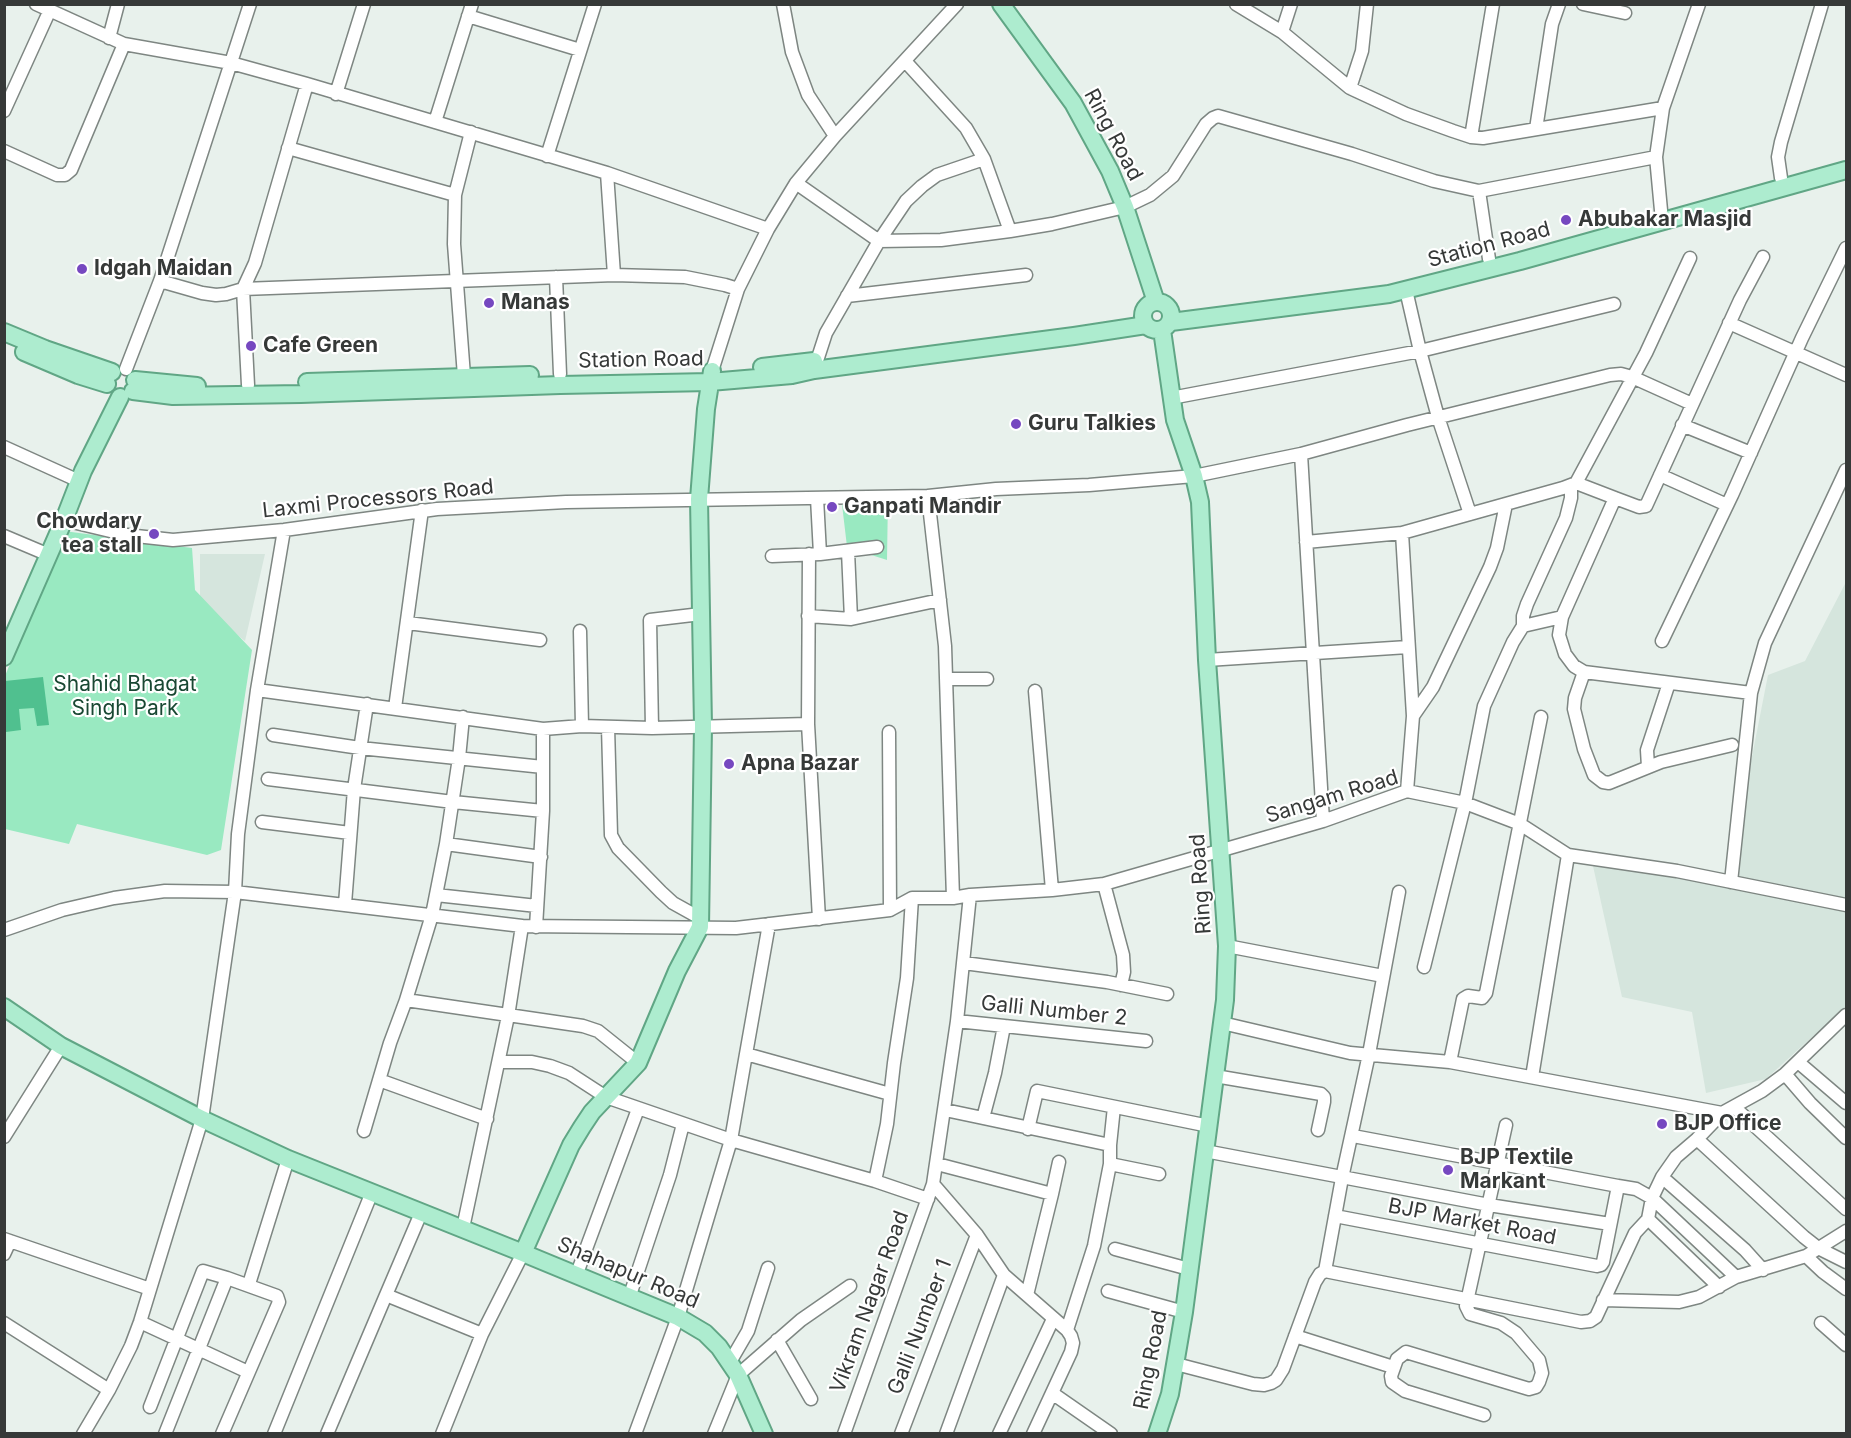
<!DOCTYPE html>
<html>
<head>
<meta charset="utf-8">
<style>
  body { margin:0 }
  #map { position:relative; width:1851px; height:1438px; overflow:hidden; background:#e8f1ec; font-family:Inter,sans-serif }
  canvas { display:block }
  .frame { position:absolute; inset:0; border:6px solid #363938; pointer-events:none }
</style>
</head>
<body>
<div id="map">
<canvas width="1851" height="1438"></canvas>
<div class="frame"></div>
</div>
<script>
const ctx = document.querySelector('canvas').getContext('2d');
ctx.lineJoin = 'round';
function fillPath(path, color) { ctx.fillStyle = color; ctx.fill(path, 'evenodd'); }
const poly = rows => new Path2D(rows.map(r => 'M' + r).join(''));
function strokePath(path, color, width, dash) { ctx.strokeStyle = color; ctx.lineWidth = width; ctx.lineCap = dash ? 'butt' : 'round'; ctx.setLineDash(dash || []); ctx.stroke(path); }
function label(font, color, halo, rows, align = 'center') {
  ctx.font = font + ' Inter,sans-serif'; ctx.lineWidth = 4.5; ctx.setLineDash([]); ctx.textBaseline = 'middle'; ctx.strokeStyle = halo; ctx.fillStyle = color; for (const [text, x, y, turn = 0] of rows) {
    ctx.save(); ctx.translate(x, y); ctx.rotate((+turn || 0) * Math.PI / 180); ctx.textAlign = isNaN(turn) ? turn : align; if (halo) ctx.strokeText(text, 0, 0); ctx.fillText(text, 0, 0); ctx.restore();
  }
}
const built = poly([
  [200,554,265,554,245,641,200,605],
  [1846,582,1846,1006,1766,1079,1706,1093,1692,1012,1622,997,1591,857,1728,879,1768,675,1805,661]
]);
const green = poly([
  [841,496,888,496,887,560,862,552,848,555],
  [64,531,192,548,195,590,252,650,221,850,207,855,77,824,69,844,5,829,5,676]
]);
const water = poly([
  [43,677,49,725,37,726,34,708,19,709,21,730,6,732,5,681]
]);
const minor = poly([
  [36,4,124,44,231,63,307,84,607,173,768,229],
  [783,4,792,52,808,95,835,136],
  [1236,4,1282,32,1350,88],
  [1367,4,1362,51,1350,88,1406,114,1453,131,1471,137,1483,138,1663,108],
  [1583,4,1625,13],
  [468,16,580,50],
  [1282,32,1291,4],
  [109,38,118,4],
  [905,61,966,128,984,159,1010,231],
  [336,94,364,4],
  [4,111,49,12],
  [435,122,472,4],
  [1536,129,1552,24,1559,4],
  [1471,137,1493,4],
  [288,148,455,195],
  [4,151,57,175,65,175,71,170,124,44],
  [547,156,595,4],
  [607,173,614,275,685,277,725,285,738,289],
  [1781,178,1778,157,1781,142,1822,4],
  [796,183,879,241,906,201,922,186,937,175,984,159],
  [1479,191,1489,259],
  [1662,221,1656,157,1663,108,1699,4],
  [556,277,560,374],
  [160,281,202,293,216,295,226,294,243,289,614,275],
  [1406,290,1420,351,1438,417,1470,514],
  [847,296,1026,275],
  [1729,323,1846,375],
  [126,369,160,281,250,4],
  [814,370,826,333,879,241,941,240,1010,231,1052,224,1125,207,1150,195,1173,176,1206,124,1213,118,1218,116,1352,154,1434,181,1479,191,1656,157],
  [712,371,738,289,768,229,796,183,835,136,957,4],
  [464,376,454,244,455,195,471,132],
  [248,385,243,289,255,263,307,84],
  [1171,398,1420,351,1614,304],
  [1682,425,1751,453],
  [4,447,79,481],
  [1301,454,1323,821],
  [1660,475,1727,505],
  [1576,483,1615,498],
  [928,496,945,646,953,898],
  [817,498,820,554],
  [64,520,127,535,173,540,284,530,437,509,566,502,928,496,996,489,1089,485,1194,476,1301,454,1407,425,1610,375,1621,374,1632,377,1692,404],
  [4,536,49,555],
  [1306,542,1402,533],
  [848,551,851,619],
  [809,554,808,724,819,919],
  [772,556,820,554,877,547],
  [808,616,851,619,940,600],
  [1562,617,1559,635,1565,654,1574,666,1584,672,1751,693],
  [408,623,540,640],
  [1523,626,1523,616,1527,604,1566,518,1571,498,1571,486],
  [580,631,582,726],
  [1662,641,1732,495,1802,338,1846,248],
  [1207,660,1408,647],
  [1584,672,1575,698,1574,709,1584,749,1594,775,1603,782,1609,783,1661,762,1732,745],
  [947,679,987,679],
  [257,690,543,729,582,726,652,728,808,724],
  [1035,691,1052,890],
  [395,708,422,510],
  [1413,716,1433,687,1490,567,1497,548,1506,504],
  [608,727,611,835,618,848,661,892,673,903,700,918],
  [652,728,650,620,701,614],
  [889,732,890,910],
  [273,735,360,748,543,767],
  [1648,767,1647,750,1669,683],
  [268,779,453,802,543,811],
  [1407,791,1413,716,1402,533,1563,488,1576,483,1646,353,1690,258],
  [262,822,350,833],
  [446,844,459,758,463,717],
  [541,857,446,844,432,915,406,1000,583,1026,598,1031,638,1063],
  [1731,882,1751,693,1765,643,1846,470],
  [1104,884,1123,955,1124,972,1121,985],
  [436,895,537,906],
  [345,904,354,789,367,704],
  [769,924,746,1054,890,1094],
  [536,927,543,811,543,729],
  [4,930,62,910,114,898,165,891,235,892,522,926,736,928,890,910,912,898,953,898,970,895,1052,890,1104,884,1323,821,1407,791,1465,803,1520,824,1568,855,1677,871,1846,905],
  [1227,946,1383,976],
  [964,963,1107,982,1167,994],
  [1424,967,1465,803,1484,706,1513,642,1523,626,1562,617,1615,498,1639,507,1646,506,1740,300,1763,257],
  [957,1021,1146,1041],
  [1222,1023,1350,1053,1450,1062,1722,1113],
  [746,1054,731,1140,875,1181,928,1199],
  [499,1062,532,1062,550,1066,569,1073,606,1097,731,1140,678,1317,635,1434],
  [1450,1062,1463,999,1468,996,1482,998,1486,993,1541,717],
  [1798,1062,1846,1103],
  [1785,1074,1810,1103,1846,1138],
  [1215,1076,1321,1094,1324,1097,1324,1102,1318,1130],
  [1532,1077,1568,855],
  [379,1080,487,1119],
  [1734,1107,1846,1209],
  [945,1110,983,1118,995,1073,1004,1026],
  [983,1118,1110,1145],
  [1028,1129,1037,1091,1209,1126],
  [364,1131,390,1043,406,1000],
  [4,1137,61,1046],
  [1697,1139,1804,1237,1818,1248,1846,1262],
  [1205,1151,1489,1205,1610,1224],
  [937,1164,1052,1194,1027,1295],
  [1110,1164,1159,1174],
  [1662,1177,1745,1250,1763,1270],
  [875,1181,887,1124,894,1063,907,978,912,898],
  [933,1184,977,1235,1004,1275,1067,1330,1071,1336,1073,1343,1071,1352,1033,1434],
  [1618,1186,1636,1189,1652,1198,1736,1277],
  [1052,1194,1059,1162],
  [1335,1216,1597,1266,1601,1265,1603,1262,1618,1186,1353,1136],
  [1648,1219,1719,1287],
  [463,1228,508,1016,522,926],
  [4,1239,150,1289],
  [1115,1249,1189,1269],
  [4,1254,10,1241],
  [1806,1256,1823,1272,1846,1289],
  [1325,1271,1342,1178,1369,1054,1399,892],
  [576,1276,638,1109],
  [249,1284,288,1159],
  [1108,1291,1184,1312],
  [386,1295,421,1213],
  [629,1298,670,1175,683,1124],
  [1603,1300,1679,1302,1699,1297,1736,1277,1806,1256,1846,1231],
  [140,1322,248,1372],
  [4,1323,109,1390],
  [1821,1323,1846,1345],
  [1067,1330,1094,1246,1110,1164,1110,1145,1114,1107],
  [1295,1336,1393,1367],
  [777,1340,811,1399],
  [730,1362,748,1331,768,1268],
  [1176,1364,1253,1384,1264,1385,1271,1383,1276,1380,1283,1369,1315,1282,1320,1274,1325,1271,1581,1322,1590,1321,1596,1317,1635,1233,1648,1219,1652,1198,1662,1177,1676,1157,1697,1139,1722,1113,1762,1091,1785,1074,1846,1015],
  [1052,1393,1111,1434],
  [150,1407,203,1271,227,1278],
  [1484,1415,1405,1391,1392,1382,1391,1376,1397,1359,1406,1352,1529,1389,1536,1387,1539,1382,1542,1373,1539,1360,1516,1333,1501,1323,1470,1314,1466,1306,1506,1125],
  [83,1434,109,1390,131,1346,140,1322,202,1119,235,892,238,834,257,690,284,530],
  [165,1434,227,1278,277,1296,279,1302,222,1434],
  [274,1434,372,1192],
  [327,1434,386,1295,482,1334],
  [442,1434,482,1334,523,1253],
  [714,1434,738,1375,801,1320,850,1286],
  [844,1434,933,1184,957,1021,970,895],
  [901,1434,977,1235],
  [946,1434,1004,1275],
  [999,1434,1053,1319]
]);
const major = poly([
  [1001,4,1073,103,1110,171,1125,207,1156,302],
  '1143 316a14 14 0 1 1 28 0a14 14 0 1 1-28 0Z',
  [1171,322,1389,294,1520,261,1846,170],
  [4,332,45,349,112,372],
  [24,352,78,375,107,384],
  [762,367,814,361],
  [135,380,197,386],
  [307,382,530,375],
  [133,391,173,396,301,394,560,385,710,382,792,375,814,370,1074,336,1146,325],
  [4,657,64,520,83,471,120,397],
  [4,1007,61,1046,202,1119,288,1159,523,1253,571,1145,582,1127,592,1112,638,1063,677,971,700,927,703,726,699,499,706,409,712,371],
  [523,1253,678,1317,705,1333,719,1347,738,1375,764,1434],
  [1157,1434,1170,1394,1184,1312,1225,1000,1227,946,1207,660,1200,502,1194,476,1175,420,1162,330]
]);
const markers = [
  [1566,220,6,"#7648c0"],
  [82,269,6,"#7648c0"],
  [489,303,6,"#7648c0"],
  [251,346,6,"#7648c0"],
  [1016,424,6,"#7648c0"],
  [832,507,6,"#7648c0"],
  [154,534,6,"#7648c0"],
  [729,764,6,"#7648c0"],
  [1662,1124,6,"#7648c0"],
  [1448,1170,6,"#7648c0"]
];
const streetNames = [
  ["Ring Road",1113,135,62],
  ["Station Road",1489,245,-15],
  ["Station Road",641,360,-1],
  ["Laxmi Processors Road",378,499,-6],
  ["Sangam Road",1332,797,-17],
  ["Ring Road",1201,884,-94],
  ["Galli Number 2",1054,1011,6],
  ["BJP Market Road",1472,1222,11],
  ["Shahapur Road",628,1273,23],
  ["Vikram Nagar Road",870,1302,-70],
  ["Galli Number 1",920,1327,-69],
  ["Ring Road",1151,1360,-79]
];
const poiNames = [
  ["Abubakar Masjid",1578,220],
  ["Idgah Maidan",94,269],
  ["Manas",501,303],
  ["Cafe Green",263,346],
  ["Guru Talkies",1028,424],
  ["Ganpati Mandir",844,507],
  ["Chowdary",142,522,"right"],
  ["tea stall",142,546,"right"],
  ["Apna Bazar",741,764],
  ["BJP Office",1674,1124],
  ["BJP Textile",1460,1158],
  ["Markant",1460,1182]
];
const parkNames = [
  ["Shahid Bhagat",125,685],
  ["Singh Park",125,709]
];
fillPath(built, '#d5e5dd');
fillPath(green, '#99e9c1');
fillPath(water, '#50c08f');
strokePath(minor, '#7e8682', 15);
strokePath(major, '#60a685', 20);
strokePath(minor, '#fff', 12);
strokePath(major, '#adeccf', 16);
for (const [x, y, r, color] of markers) { const dot = new Path2D(); dot.arc(x, y, r, 0, 2 * Math.PI); ctx.fillStyle = color; ctx.fill(dot); strokePath(dot, '#fff', 2); }
label('21px', '#363938', '#fff', streetNames);
label('bold 21px', '#363938', '#fff', poiNames, 'left');
label('21px', '#194833', '#fff', parkNames);
</script>
</body>
</html>
